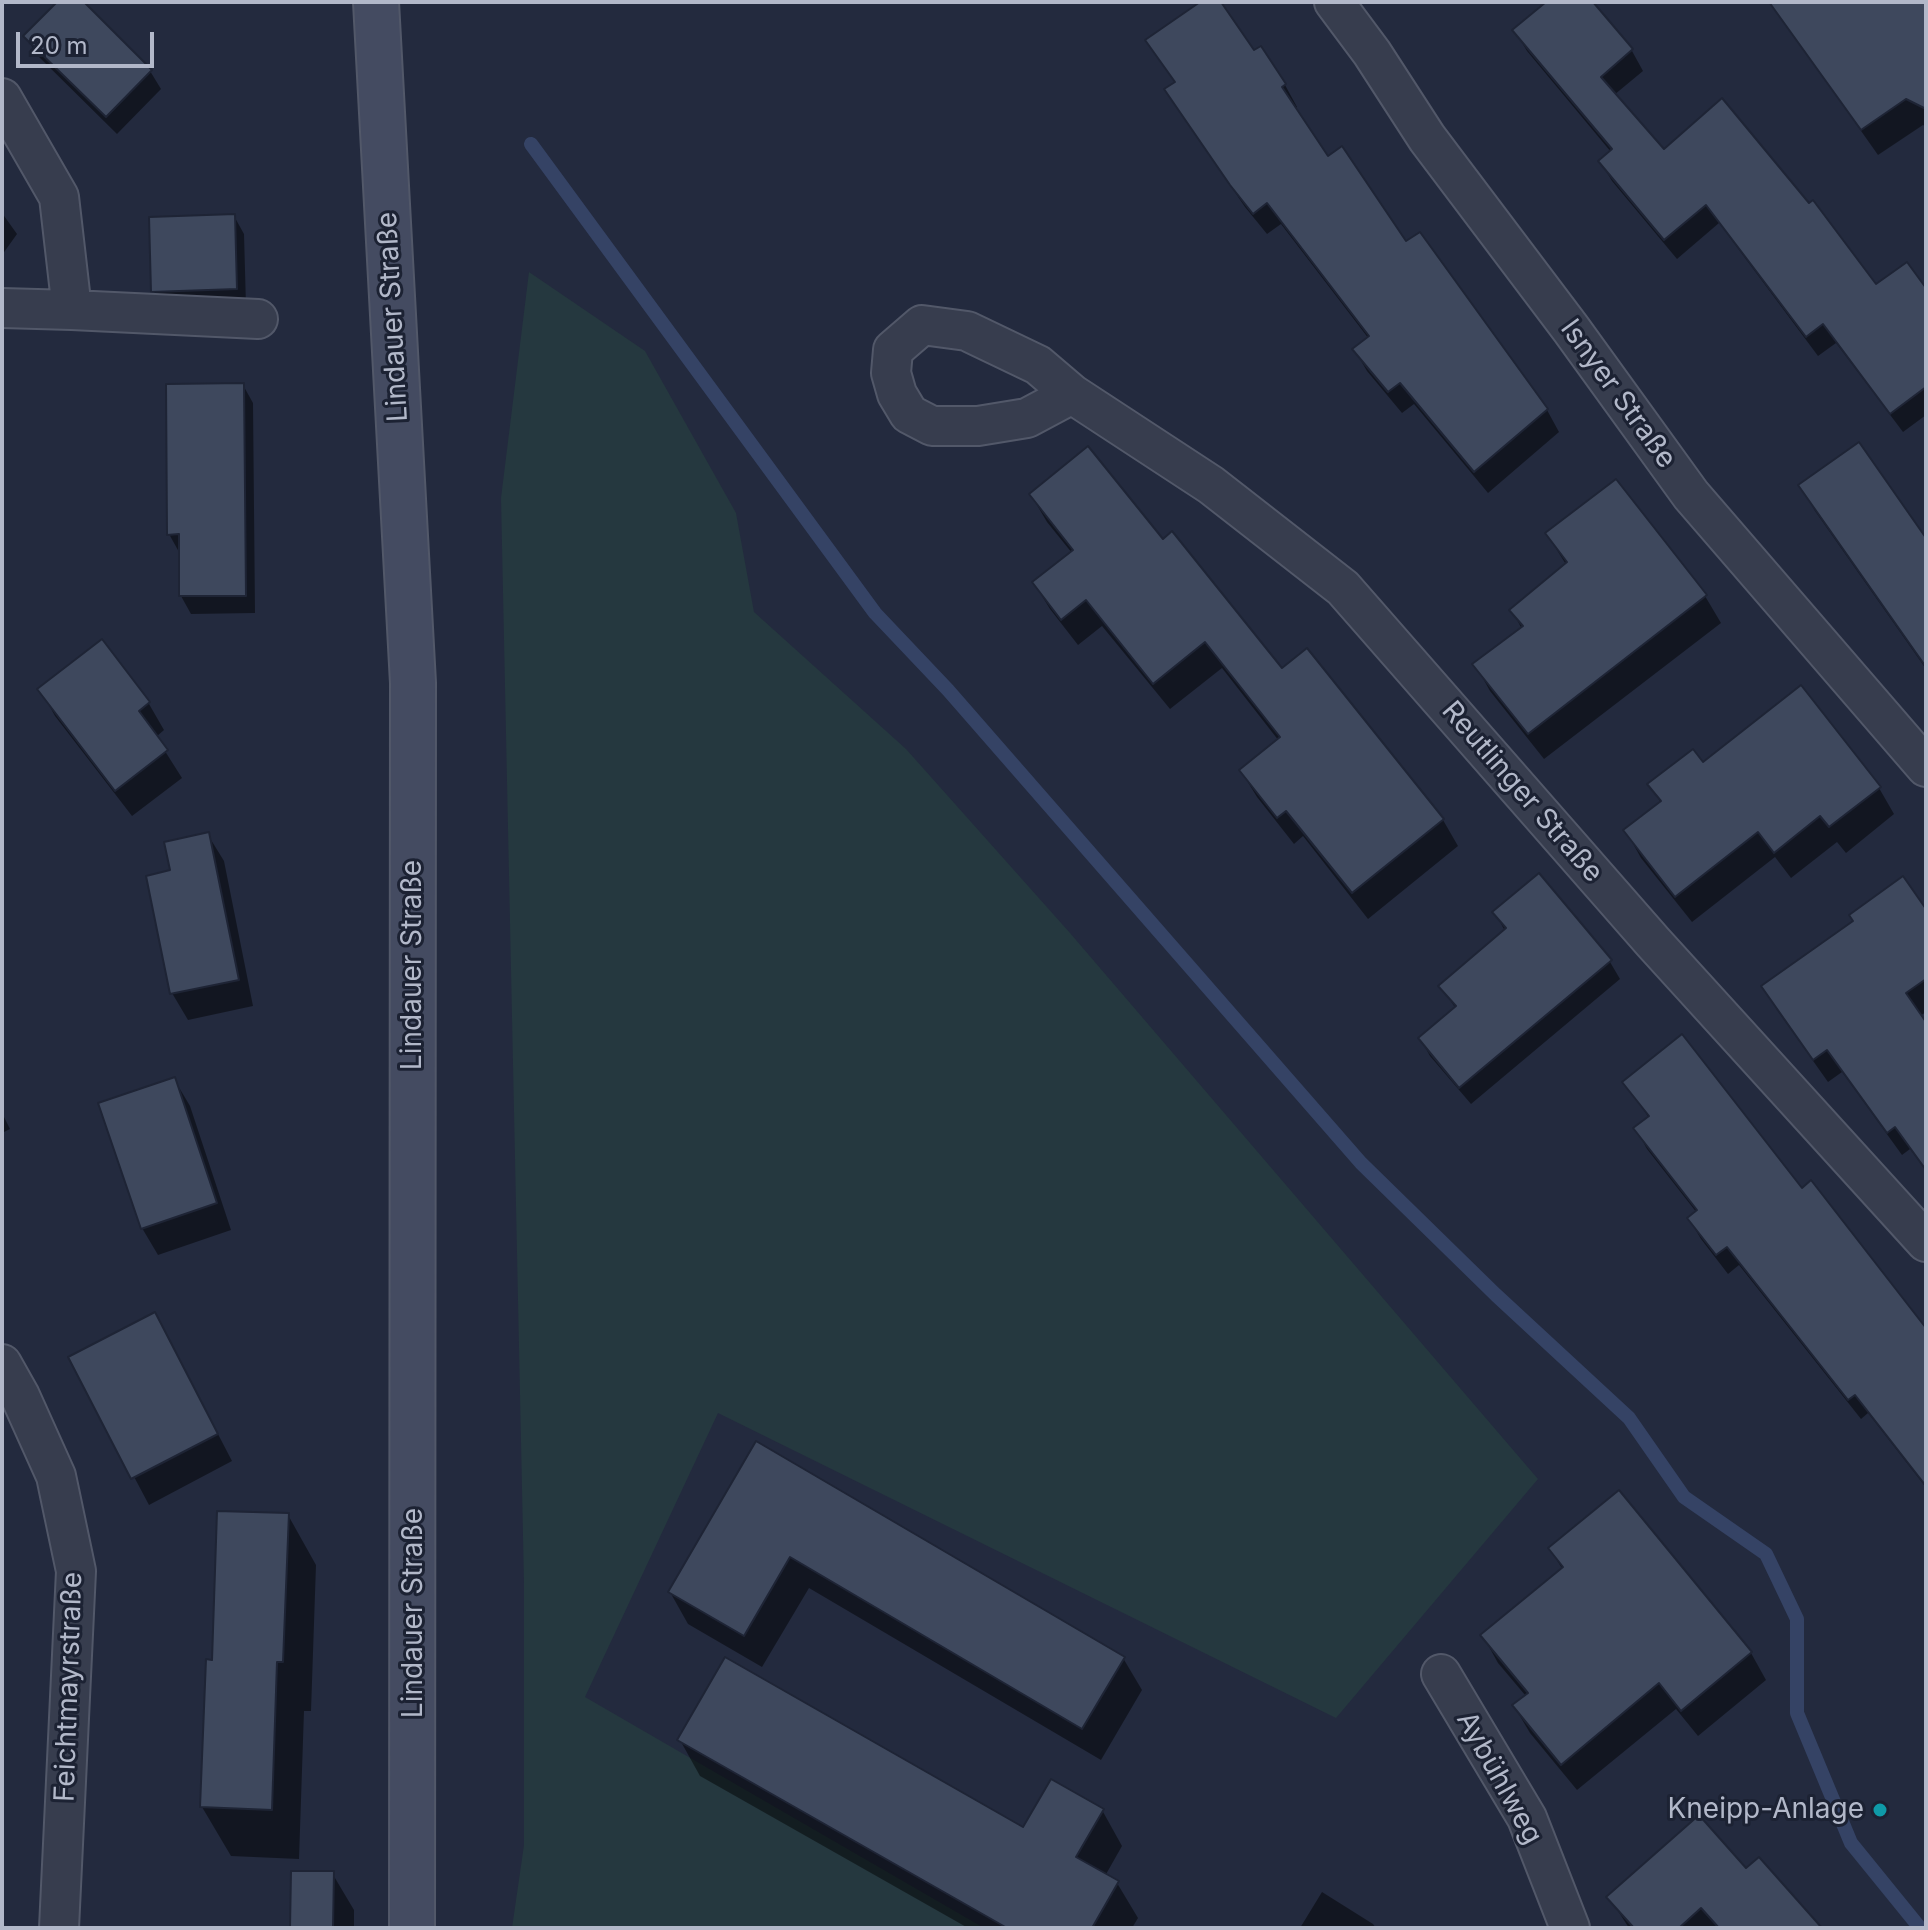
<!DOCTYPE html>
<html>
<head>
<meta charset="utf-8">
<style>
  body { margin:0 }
  #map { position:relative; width:1928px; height:1930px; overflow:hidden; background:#232a3e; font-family:Inter,sans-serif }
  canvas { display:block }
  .frame { position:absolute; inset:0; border:4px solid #b2b8c9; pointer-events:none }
  .scale { position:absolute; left:16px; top:32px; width:138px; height:36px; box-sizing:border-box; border:4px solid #b2b8c9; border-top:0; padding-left:10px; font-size:24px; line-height:28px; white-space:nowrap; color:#b2b8c9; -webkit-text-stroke:6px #1c2233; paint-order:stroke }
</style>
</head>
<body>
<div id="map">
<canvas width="1928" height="1930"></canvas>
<div class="frame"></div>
<div class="scale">20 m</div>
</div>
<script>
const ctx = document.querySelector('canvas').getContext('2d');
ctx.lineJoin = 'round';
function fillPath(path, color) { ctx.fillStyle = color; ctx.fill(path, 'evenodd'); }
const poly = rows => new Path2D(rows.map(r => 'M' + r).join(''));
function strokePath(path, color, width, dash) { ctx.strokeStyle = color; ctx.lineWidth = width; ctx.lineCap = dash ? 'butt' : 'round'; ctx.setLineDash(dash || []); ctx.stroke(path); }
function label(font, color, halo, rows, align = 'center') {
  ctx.font = font + ' Inter,sans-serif'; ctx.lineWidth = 6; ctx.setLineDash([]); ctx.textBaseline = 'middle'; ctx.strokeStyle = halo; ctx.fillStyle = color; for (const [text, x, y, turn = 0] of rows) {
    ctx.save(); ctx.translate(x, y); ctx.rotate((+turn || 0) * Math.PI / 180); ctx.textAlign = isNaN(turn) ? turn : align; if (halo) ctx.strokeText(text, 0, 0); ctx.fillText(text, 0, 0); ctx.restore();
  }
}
const green = poly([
  [529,272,645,351,736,513,754,612,906,749,1070,933,1538,1479,1336,1718,718,1413,585,1697,984,1928,512,1928,524,1845,524,1583,501,498]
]);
const shadow = poly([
  [60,2,82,2,150,71,161,89,117,134,36,54,26,36],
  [1204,2,1219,2,1254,53,1285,85,1297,107,1295,109,1328,159,1406,244,1419,235,1547,410,1559,432,1488,493,1414,404,1402,413,1367,371,1354,349,1369,339,1281,224,1267,234,1245,207,1180,112,1167,90,1176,84,1148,40],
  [1549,2,1591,2,1632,51,1643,71,1614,95,1664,152,1875,287,1926,291,1926,415,1903,432,1836,343,1818,356,1719,223,1677,259,1612,181,1600,161,1611,152,1527,51,1515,31],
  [1770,2,1926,2,1926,127,1923,125,1878,155],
  [2,213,17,234,2,255],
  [234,216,244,234,246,306,163,309,153,291],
  [243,385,253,403,255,613,191,614,181,596,179,552,169,534],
  [1801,486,1926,542,1926,669,1815,511],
  [1031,495,1162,542,1281,671,1443,820,1458,846,1368,919,1303,836,1294,844,1257,797,1241,771,1279,741,1222,668,1170,709,1102,626,1078,645,1050,609,1034,583,1072,553,1047,522],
  [1547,534,1705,596,1721,623,1544,759,1490,691,1475,664,1522,629,1512,611,1567,566],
  [101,641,149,704,164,730,156,737,182,778,132,816,55,716,40,689],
  [1703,765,1879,788,1894,814,1846,853,1837,842,1791,878,1775,857,1692,922,1641,858,1626,831,1661,803,1650,785],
  [208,835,224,861,253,1006,188,1020,172,993,172,872],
  [1926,912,1926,1012,1920,1016,1926,1025,1926,1171,1910,1149,1902,1155,1842,1072,1828,1082,1777,1010,1763,987],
  [1495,913,1610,962,1620,979,1471,1104,1430,1056,1420,1038,1456,1009,1441,986,1505,931],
  [174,1079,190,1106,231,1230,158,1255,142,1228],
  [1625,1082,1802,1191,1926,1332,1924,1485,1868,1413,1861,1419,1739,1265,1728,1274,1701,1239,1689,1219,1697,1213,1647,1149,1636,1129,1649,1118],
  [2,1113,10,1129,2,1133],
  [170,1342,232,1461,149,1505,71,1358],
  [756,1444,1123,1658,1142,1690,1101,1760,809,1588,762,1667,688,1624,670,1592],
  [1619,1492,1751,1653,1766,1680,1698,1736,1676,1709,1577,1790,1530,1733,1514,1706,1525,1695,1498,1663,1483,1636,1563,1570,1550,1549],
  [288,1515,316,1565,311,1711,304,1711,299,1859,231,1856,202,1807,214,1662],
  [680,1740,1024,1830,1102,1810,1122,1846,1105,1876,1117,1883,1138,1918,1132,1928,968,1928,700,1776],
  [1746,1871,1819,1928,1629,1928,1609,1897],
  [332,1873,354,1910,354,1928,292,1928],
  [1322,1892,1373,1924,1376,1928,1300,1928]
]);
const stream = poly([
  [531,144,875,613,948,690,1361,1163,1496,1295,1629,1418,1684,1497,1766,1554,1797,1619,1797,1713,1851,1843,1920,1928]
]);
const building = poly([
  [57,2,84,2,152,70,106,117,23,36,57,2],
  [1200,2,1221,2,1254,50,1261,46,1286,84,1282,87,1328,156,1342,146,1406,241,1420,232,1548,409,1474,472,1400,383,1388,392,1352,349,1369,336,1267,203,1253,214,1230,185,1164,89,1175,82,1145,40,1200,2],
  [1546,2,1593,2,1633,49,1601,77,1664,149,1722,98,1809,203,1813,200,1876,284,1907,262,1926,288,1926,387,1890,414,1823,324,1806,337,1706,205,1664,240,1598,161,1612,149,1512,30,1546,2],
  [1769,2,1926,2,1926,109,1906,99,1861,130,1769,2],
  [235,214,237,289,151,292,149,217,235,214],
  [244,383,246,596,179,596,179,534,167,535,166,384,244,383],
  [1859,442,1926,538,1926,667,1798,485,1859,442],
  [1088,446,1163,539,1172,531,1282,668,1307,648,1444,819,1352,893,1286,811,1277,818,1239,770,1280,737,1205,642,1153,684,1086,600,1061,620,1032,582,1073,550,1029,494,1088,446],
  [1616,479,1707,595,1528,734,1472,664,1523,626,1509,610,1567,562,1545,533,1616,479],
  [102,639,150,702,139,711,168,750,115,791,37,689,102,639],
  [1801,685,1881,787,1829,827,1820,816,1774,853,1758,832,1675,897,1623,830,1661,801,1647,784,1693,749,1703,762,1801,685],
  [209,832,239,980,170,994,146,876,170,870,164,842,209,832],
  [1539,873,1612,960,1459,1088,1418,1038,1456,1006,1438,986,1506,928,1492,912,1539,873],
  [1903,876,1926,909,1926,979,1906,993,1926,1022,1926,1170,1895,1127,1887,1133,1827,1050,1813,1060,1761,986,1853,921,1849,915,1903,876],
  [1682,1034,1802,1188,1811,1180,1926,1328,1926,1486,1855,1395,1848,1400,1727,1247,1716,1255,1687,1218,1697,1210,1633,1128,1649,1116,1622,1082,1682,1034],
  [175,1077,217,1203,141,1229,98,1103,175,1077],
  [155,1312,218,1434,131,1479,68,1357,155,1312],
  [756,1441,1125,1657,1082,1729,790,1557,744,1636,668,1592,756,1441],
  [1619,1490,1752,1652,1681,1711,1659,1683,1561,1765,1512,1705,1528,1693,1480,1635,1563,1567,1548,1548,1619,1490],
  [217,1511,289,1513,283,1662,277,1662,272,1810,200,1807,206,1659,212,1660,217,1511],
  [725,1657,1023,1827,1051,1779,1104,1809,1076,1857,1119,1881,1092,1928,1007,1928,677,1740,725,1657],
  [1699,1815,1746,1868,1759,1857,1822,1928,1719,1928,1701,1908,1679,1928,1634,1928,1606,1897,1699,1815],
  [291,1871,334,1871,333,1928,290,1928,291,1871]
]);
const street = poly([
  [1334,2,1372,53,1427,138,1571,329,1691,495,1926,767],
  [2,98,59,197,72,310,2,308],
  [72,310,258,319],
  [1072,394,1027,418,978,426,932,426,909,414,897,394,891,373,893,350,922,325,967,331,1038,365,1072,394,1211,485,1343,588,1653,942,1926,1242],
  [2,1364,20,1396,56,1476,76,1571,59,1928],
  [1441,1674,1527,1818,1570,1928]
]);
const secondary = poly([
  [376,2,413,683,412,1928]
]);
const markers = [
  [1880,1810,8,"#0f9aa8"]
];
const streetNames = [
  ["Lindauer Straße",393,317,-93],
  ["Isnyer Straße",1618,394,54],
  ["Reutlinger Straße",1522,792,49],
  ["Lindauer Straße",413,965,-90],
  ["Lindauer Straße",414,1613,-90],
  ["Feichtmayrstraße",69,1687,-88],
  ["Aybühlweg",1499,1778,61]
];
const poiNames = [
  ["Kneipp-Anlage",1864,1810]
];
fillPath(green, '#25383f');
fillPath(shadow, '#0007');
strokePath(stream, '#354365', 14);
fillPath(building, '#3e485d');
strokePath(building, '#1e2435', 2);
strokePath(street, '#525869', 42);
strokePath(secondary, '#525869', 48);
strokePath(street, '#373d4e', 38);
strokePath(secondary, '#444b61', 44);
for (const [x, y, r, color] of markers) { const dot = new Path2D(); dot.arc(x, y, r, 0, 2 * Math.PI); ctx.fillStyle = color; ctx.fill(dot); strokePath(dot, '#1c2233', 3); }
label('28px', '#b2b8c9', '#1c2233', streetNames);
label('28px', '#b2b8c9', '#1c2233', poiNames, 'right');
</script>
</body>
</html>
